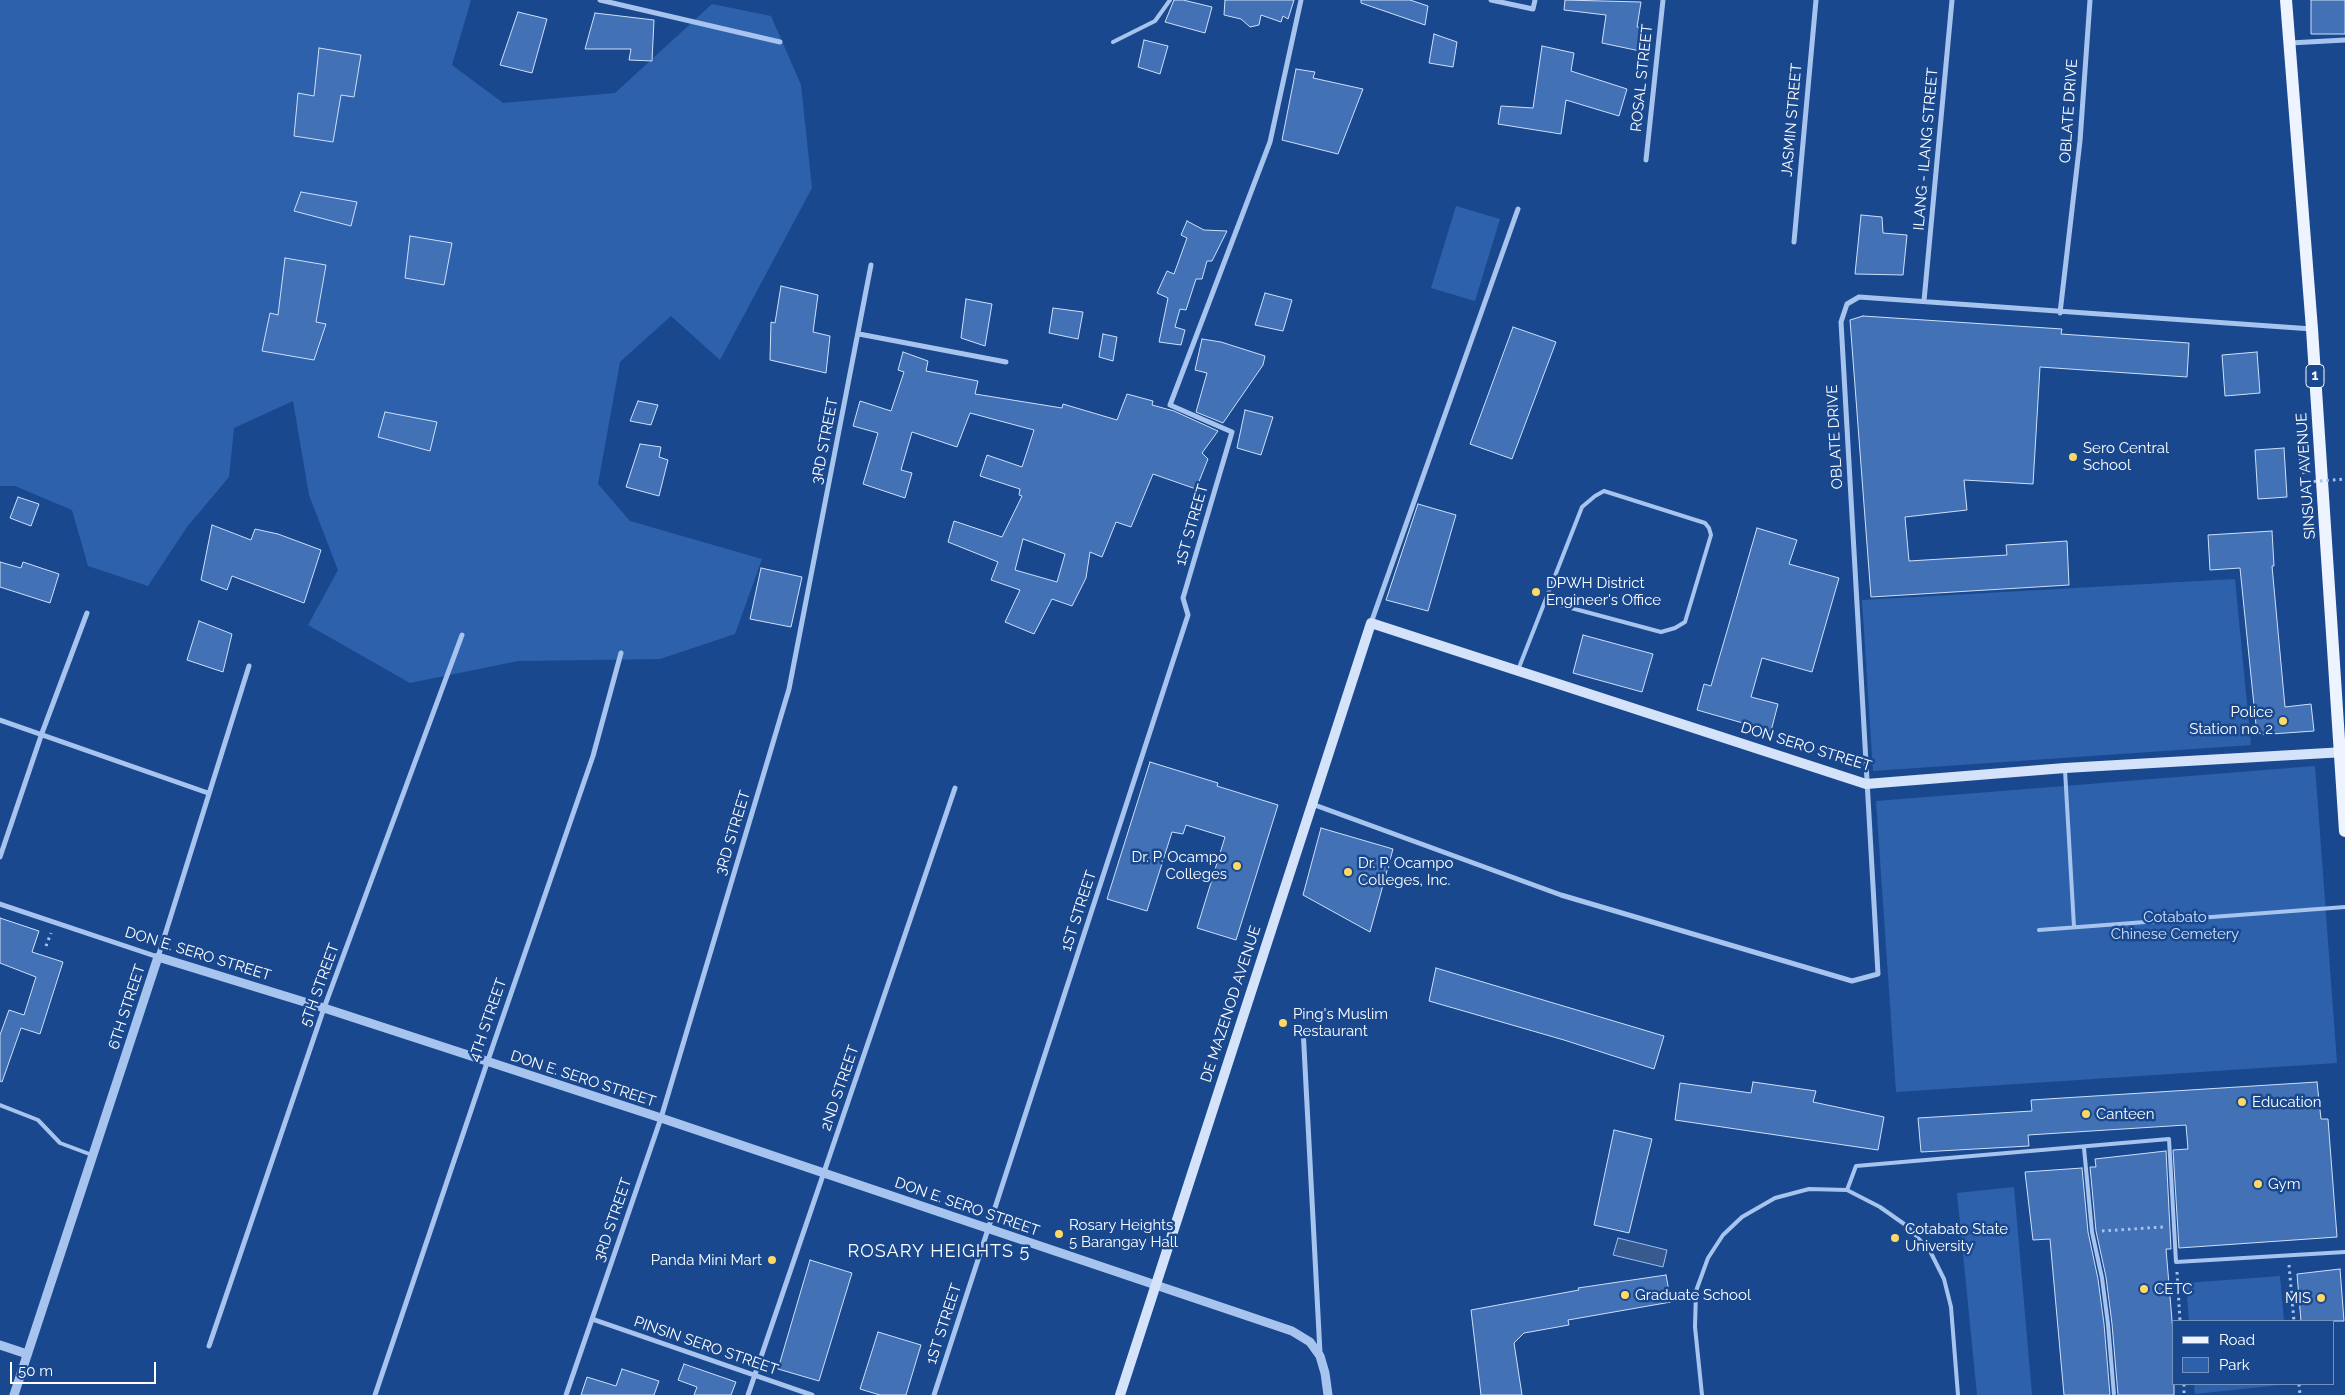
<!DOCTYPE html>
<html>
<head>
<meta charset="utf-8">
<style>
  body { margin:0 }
  #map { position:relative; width:2345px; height:1395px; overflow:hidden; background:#1a488e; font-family:Raleway,sans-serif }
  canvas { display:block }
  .legend { position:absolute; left:2172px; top:1320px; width:162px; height:65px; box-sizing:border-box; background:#1a488e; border:1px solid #7691bb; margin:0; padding:6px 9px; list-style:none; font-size:15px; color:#fff }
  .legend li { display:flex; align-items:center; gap:10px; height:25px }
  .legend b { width:25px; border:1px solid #7691bb }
  .scale { position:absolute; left:10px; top:1362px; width:146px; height:22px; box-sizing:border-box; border:2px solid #fff; border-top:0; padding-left:6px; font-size:15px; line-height:18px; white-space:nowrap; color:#fff; -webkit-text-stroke:4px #1a488e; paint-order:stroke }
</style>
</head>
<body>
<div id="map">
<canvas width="2345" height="1395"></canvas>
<ul class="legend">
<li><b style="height:6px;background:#eef4ff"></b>Road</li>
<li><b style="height:14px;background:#2d61ac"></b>Park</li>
</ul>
<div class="scale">50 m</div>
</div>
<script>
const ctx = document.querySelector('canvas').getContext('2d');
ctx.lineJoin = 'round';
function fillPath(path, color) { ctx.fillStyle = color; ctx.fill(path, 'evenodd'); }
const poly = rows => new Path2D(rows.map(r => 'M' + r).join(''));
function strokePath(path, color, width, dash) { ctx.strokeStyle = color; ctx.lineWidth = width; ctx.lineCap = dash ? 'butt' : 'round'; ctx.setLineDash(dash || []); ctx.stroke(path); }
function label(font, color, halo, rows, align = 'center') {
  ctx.font = font + ' Raleway,sans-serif'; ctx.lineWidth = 5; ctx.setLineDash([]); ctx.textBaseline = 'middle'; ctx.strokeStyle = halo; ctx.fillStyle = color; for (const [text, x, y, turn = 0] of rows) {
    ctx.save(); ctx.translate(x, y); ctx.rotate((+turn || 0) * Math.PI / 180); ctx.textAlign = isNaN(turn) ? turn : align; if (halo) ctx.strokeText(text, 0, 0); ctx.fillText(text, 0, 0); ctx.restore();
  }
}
const green = poly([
  [0,0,471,0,452,65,503,103,615,93,712,4,771,16,801,85,812,188,720,360,671,316,620,362,598,484,630,521,762,559,735,634,660,659,518,661,410,683,308,625,338,570,309,495,293,401,234,428,229,477,187,527,148,586,88,566,72,510,15,486,0,486],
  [1456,206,1500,219,1475,301,1431,288],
  [2235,579,2251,745,1873,771,1862,600],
  [2315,766,2337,1063,1896,1092,1876,801],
  [2014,1187,2032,1395,1977,1395,1957,1193],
  [2280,1276,2284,1321,2189,1321,2186,1283],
  [2194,1384,2289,1384,2195,1394]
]);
const water = poly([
  [1618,1238,1667,1250,1663,1267,1613,1255,1618,1238]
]);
const building = poly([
  [1174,0,1183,0,1212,7,1205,33,1165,22,1174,0],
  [1225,0,1294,0,1288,19,1283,16,1281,22,1261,15,1259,25,1250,27,1241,19,1224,15,1225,0],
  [1361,0,1410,0,1428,6,1425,25,1361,3,1361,0],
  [1565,0,1641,2,1637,27,1644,28,1640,51,1602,43,1606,15,1564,10,1565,0],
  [2311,0,2345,0,2345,34,2311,34,2311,0],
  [518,12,547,19,532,73,500,65,518,12],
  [595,13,654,20,652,61,629,60,631,49,585,49,595,13],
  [1434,34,1457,42,1453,67,1429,63,1434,34],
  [1144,40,1168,46,1160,74,1138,67,1144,40],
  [1542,46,1574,53,1571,71,1627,89,1619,116,1566,100,1561,134,1498,124,1501,106,1533,108,1542,46],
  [319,48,361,55,354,97,341,95,333,142,294,136,298,93,314,96,319,48],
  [1296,69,1315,72,1313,78,1363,89,1338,154,1282,140,1296,69],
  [301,192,357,202,351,226,294,211,301,192],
  [1861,215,1882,217,1883,233,1907,235,1903,275,1855,274,1861,215],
  [1187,221,1204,230,1227,231,1212,261,1207,261,1202,279,1196,279,1186,310,1180,309,1175,327,1185,330,1181,345,1159,342,1168,298,1157,293,1167,271,1174,274,1187,238,1181,235,1187,221],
  [410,236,452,243,444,285,405,278,410,236],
  [285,258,326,265,316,322,326,324,314,360,262,351,270,313,278,315,285,258],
  [781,286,818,295,813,332,830,336,826,373,770,360,771,322,775,323,781,286],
  [1265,293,1292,300,1283,331,1255,325,1265,293],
  [966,299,992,304,985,346,961,338,966,299],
  [1053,308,1083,312,1078,339,1049,333,1053,308],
  [1863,316,2062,329,2061,334,2189,343,2187,377,2040,367,2033,484,1964,480,1967,510,1905,517,1909,561,2007,555,2006,545,2067,541,2069,585,1871,597,1850,320,1863,316],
  [1513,327,1556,342,1512,459,1470,444,1513,327],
  [1103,334,1117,337,1113,361,1099,357,1103,334],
  [1202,339,1221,342,1265,356,1263,365,1223,423,1196,412,1207,373,1195,370,1202,339],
  [903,352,928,361,926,371,978,381,975,394,1062,408,1063,404,1117,420,1127,394,1153,401,1152,405,1174,411,1218,431,1202,453,1208,459,1196,489,1153,474,1131,527,1116,522,1102,557,1090,552,1086,578,1072,606,1052,599,1034,634,1005,622,1020,590,991,580,998,562,948,542,954,521,1002,537,1022,496,1019,495,1020,489,980,476,987,455,1022,467,1034,430,970,413,957,447,912,432,901,470,912,473,905,498,863,484,878,433,853,426,860,401,891,411,904,372,898,370,903,352],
  [1023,539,1065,554,1057,582,1015,570,1023,539],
  [2257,352,2260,393,2225,396,2222,355,2257,352],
  [638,401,658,405,651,425,630,421,638,401],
  [1245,410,1273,417,1261,455,1237,448,1245,410],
  [385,412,437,422,430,451,378,437,385,412],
  [640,444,661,447,659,457,668,460,659,496,626,487,640,444],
  [2284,448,2287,497,2258,499,2255,450,2284,448],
  [18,497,39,504,31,526,10,518,18,497],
  [1418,504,1456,515,1428,611,1386,600,1418,504],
  [212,525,251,540,255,529,278,534,321,550,304,603,232,576,227,590,201,580,212,525],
  [1757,528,1797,540,1789,564,1839,578,1812,672,1762,658,1751,697,1778,704,1771,731,1697,710,1704,684,1711,686,1757,528],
  [2272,531,2274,566,2272,566,2285,707,2311,704,2314,731,2257,735,2240,568,2210,570,2208,535,2272,531],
  [0,562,21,568,23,562,59,574,50,603,0,587,0,562],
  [761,568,802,577,791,627,750,619,761,568],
  [199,621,232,634,223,672,187,660,199,621],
  [1583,635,1653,654,1642,692,1573,673,1583,635],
  [1150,762,1218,783,1217,786,1278,805,1236,940,1197,928,1225,837,1186,825,1183,834,1172,832,1147,911,1107,899,1150,762],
  [1321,828,1393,849,1370,932,1303,895,1321,828],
  [0,918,39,931,32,952,63,962,40,1034,21,1028,2,1082,0,1081,0,1035,9,1010,24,1015,36,977,0,963,0,918],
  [1436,968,1664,1036,1654,1069,1564,1040,1429,1001,1436,968],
  [1753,1082,1816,1091,1813,1102,1884,1117,1878,1150,1675,1120,1680,1083,1751,1093,1753,1082],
  [2317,1082,2321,1119,2328,1119,2337,1237,2179,1248,2173,1150,2188,1149,2186,1125,2028,1135,2029,1146,1921,1152,1918,1118,2032,1111,2031,1100,2317,1082],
  [1614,1130,1652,1139,1629,1233,1594,1225,1614,1130],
  [2166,1151,2171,1249,2166,1249,2174,1344,2174,1395,2118,1395,2112,1324,2106,1277,2096,1231,2090,1167,2096,1167,2095,1159,2166,1151],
  [2082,1168,2088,1232,2098,1279,2104,1324,2110,1395,2064,1395,2050,1239,2033,1240,2025,1172,2082,1168],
  [810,1260,852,1273,819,1381,778,1369,810,1260],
  [2340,1269,2344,1321,2301,1321,2297,1274,2340,1269],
  [1666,1275,1671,1302,1568,1320,1569,1325,1524,1333,1514,1343,1522,1395,1481,1395,1471,1310,1579,1290,1578,1288,1666,1275],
  [878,1332,921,1345,906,1395,880,1395,860,1389,878,1332],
  [684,1364,736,1382,731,1395,694,1395,697,1387,678,1380,684,1364],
  [622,1369,659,1381,654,1395,581,1395,587,1377,616,1386,622,1369]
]);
const path = poly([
  [2300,459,2304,474],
  [46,946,51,933],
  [2102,1231,2163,1227],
  [2289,1265,2294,1321],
  [2177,1272,2180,1321],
  [2184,1384,2184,1395],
  [2299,1384,2300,1395]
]);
const service = poly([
  [1113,42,1155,21,1170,0],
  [1518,670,1582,507,1595,496,1604,491,1705,523,1709,528,1711,535,1685,622,1675,628,1661,632,1545,601],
  [2065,770,2074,927],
  [2039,930,2345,907],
  [0,1105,38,1120,60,1143,92,1155],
  [2084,1148,2092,1232,2102,1278,2108,1324,2114,1395],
  [1847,1190,1856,1166,2169,1139,2176,1262,2345,1252],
  [1702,1395,1695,1327,1696,1291,1708,1258,1723,1235,1742,1217,1775,1198,1809,1189,1847,1190,1880,1207,1907,1226,1930,1251,1944,1279,1951,1307,1958,1395]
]);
const minor = poly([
  [600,0,780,42],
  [1491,0,1533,9,1535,0],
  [2290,43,2345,40],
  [1646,160,1663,0],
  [1794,242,1816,0],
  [1924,301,1952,0],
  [2060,313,2080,141,2090,0],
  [859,334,1006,362],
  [1371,623,1518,209],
  [0,720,208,793],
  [1312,804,1561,895,1852,981,1878,974,1841,322,1847,304,1859,297,2312,329],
  [0,857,42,733,87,613],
  [0,904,158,957,249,666],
  [1303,1028,1320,1353],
  [592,1319,812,1395],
  [209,1346,324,1008,462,635],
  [375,1395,487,1063,593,756,621,653],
  [566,1395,661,1118,789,689,871,265],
  [748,1395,955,788],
  [934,1395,1188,615,1183,598,1232,432,1170,405,1270,142,1301,0]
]);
const tertiary = poly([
  [0,1345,27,1354],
  [14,1395,158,957,324,1008,661,1118,1292,1331,1310,1342,1320,1356,1325,1373,1328,1395]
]);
const secondary = poly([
  [1120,1395,1371,623,1866,784,2065,768,2345,752]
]);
const primary = poly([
  [2286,0,2312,329,2345,831]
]);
const pathBridge = poly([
  [2307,482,2345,479]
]);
const markers = [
  [2073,457,5,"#ffd964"],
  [1536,592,5,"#ffd964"],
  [2283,721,5,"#ffd964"],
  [1237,866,5,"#ffd964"],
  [1348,872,5,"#ffd964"],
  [1283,1023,5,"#ffd964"],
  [2242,1102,5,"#ffd964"],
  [2086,1114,5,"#ffd964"],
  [2258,1184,5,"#ffd964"],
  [1059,1234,5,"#ffd964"],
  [1895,1238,5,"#ffd964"],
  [772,1260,5,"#ffd964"],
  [2144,1289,5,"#ffd964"],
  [1625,1295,5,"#ffd964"],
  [2321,1298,5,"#ffd964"]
];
const shields = [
  [2315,376,18]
];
const shieldNames = [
  ["1",2315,376]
];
const streetNames = [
  ["ROSAL STREET",1642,78,-84],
  ["OBLATE DRIVE",2069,111,-86],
  ["JASMIN STREET",1792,120,-85],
  ["ILANG - ILANG STREET",1926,149,-85],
  ["OBLATE DRIVE",1835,437,-93],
  ["3RD STREET",825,441,-79],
  ["SINSUAT AVENUE",2306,476,-94],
  ["1ST STREET",1192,525,-74],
  ["DON SERO STREET",1806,747,17],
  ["3RD STREET",733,833,-73],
  ["1ST STREET",1079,911,-72],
  ["DON E. SERO STREET",198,954,17],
  ["5TH STREET",320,985,-70],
  ["DE MAZENOD AVENUE",1231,1004,-72],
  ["6TH STREET",127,1007,-72],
  ["4TH STREET",488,1020,-71],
  ["DON E. SERO STREET",583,1079,18],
  ["2ND STREET",840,1088,-71],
  ["DON E. SERO STREET",967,1207,19],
  ["3RD STREET",613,1220,-71],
  ["1ST STREET",944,1324,-72],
  ["PINSIN SERO STREET",706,1346,19]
];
const poiNames = [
  ["Sero Central",2083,448],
  ["School",2083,465],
  ["DPWH District",1546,583],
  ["Engineer's Office",1546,600],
  ["Police",2273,712,"right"],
  ["Station no. 2",2273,729,"right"],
  ["Dr. P. Ocampo",1227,857,"right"],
  ["Colleges",1227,874,"right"],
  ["Dr. P. Ocampo",1358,863],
  ["Colleges, Inc.",1358,880],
  ["Ping's Muslim",1293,1014],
  ["Restaurant",1293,1031],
  ["Education",2252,1102],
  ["Canteen",2096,1114],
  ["Gym",2268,1184],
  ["Rosary Heights",1069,1225],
  ["5 Barangay Hall",1069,1242],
  ["Cotabato State",1905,1229],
  ["University",1905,1246],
  ["Panda Mini Mart",762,1260,"right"],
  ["CETC",2154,1289],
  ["Graduate School",1635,1295],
  ["MIS",2311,1298,"right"]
];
const parkNames = [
  ["Cotabato",2175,917],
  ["Chinese Cemetery",2175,934]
];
const quarterNames = [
  ["ROSARY HEIGHTS 5",939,1252]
];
fillPath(green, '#2d61ac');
fillPath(water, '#38598d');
strokePath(water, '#9abef0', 1);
fillPath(building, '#4371b6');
strokePath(building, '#cde0fa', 1);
strokePath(path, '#a7c4ee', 3, [2.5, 4]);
strokePath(service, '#a7c4ee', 4);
strokePath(minor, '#a7c4ee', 5);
strokePath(tertiary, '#a7c4ee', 9);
strokePath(secondary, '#d4e3fa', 10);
strokePath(primary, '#eef4ff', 12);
strokePath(pathBridge, '#a7c4ee', 3, [2.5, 4]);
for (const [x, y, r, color] of markers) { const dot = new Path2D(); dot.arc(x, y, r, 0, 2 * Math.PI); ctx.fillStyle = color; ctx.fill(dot); strokePath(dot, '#1a488e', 2); }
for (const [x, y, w] of shields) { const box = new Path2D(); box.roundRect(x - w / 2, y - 11.5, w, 23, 4); ctx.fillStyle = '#1a488e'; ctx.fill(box); strokePath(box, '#fff', 1); }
label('bold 14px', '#fff', null, shieldNames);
label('15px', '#fff', '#1a488e', streetNames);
label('15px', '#fff', '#1a488e', poiNames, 'left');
label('15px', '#cde0fa', '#1a488e', parkNames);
ctx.letterSpacing = '1px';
label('18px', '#fff', '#1a488e', quarterNames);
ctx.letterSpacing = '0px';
</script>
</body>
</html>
